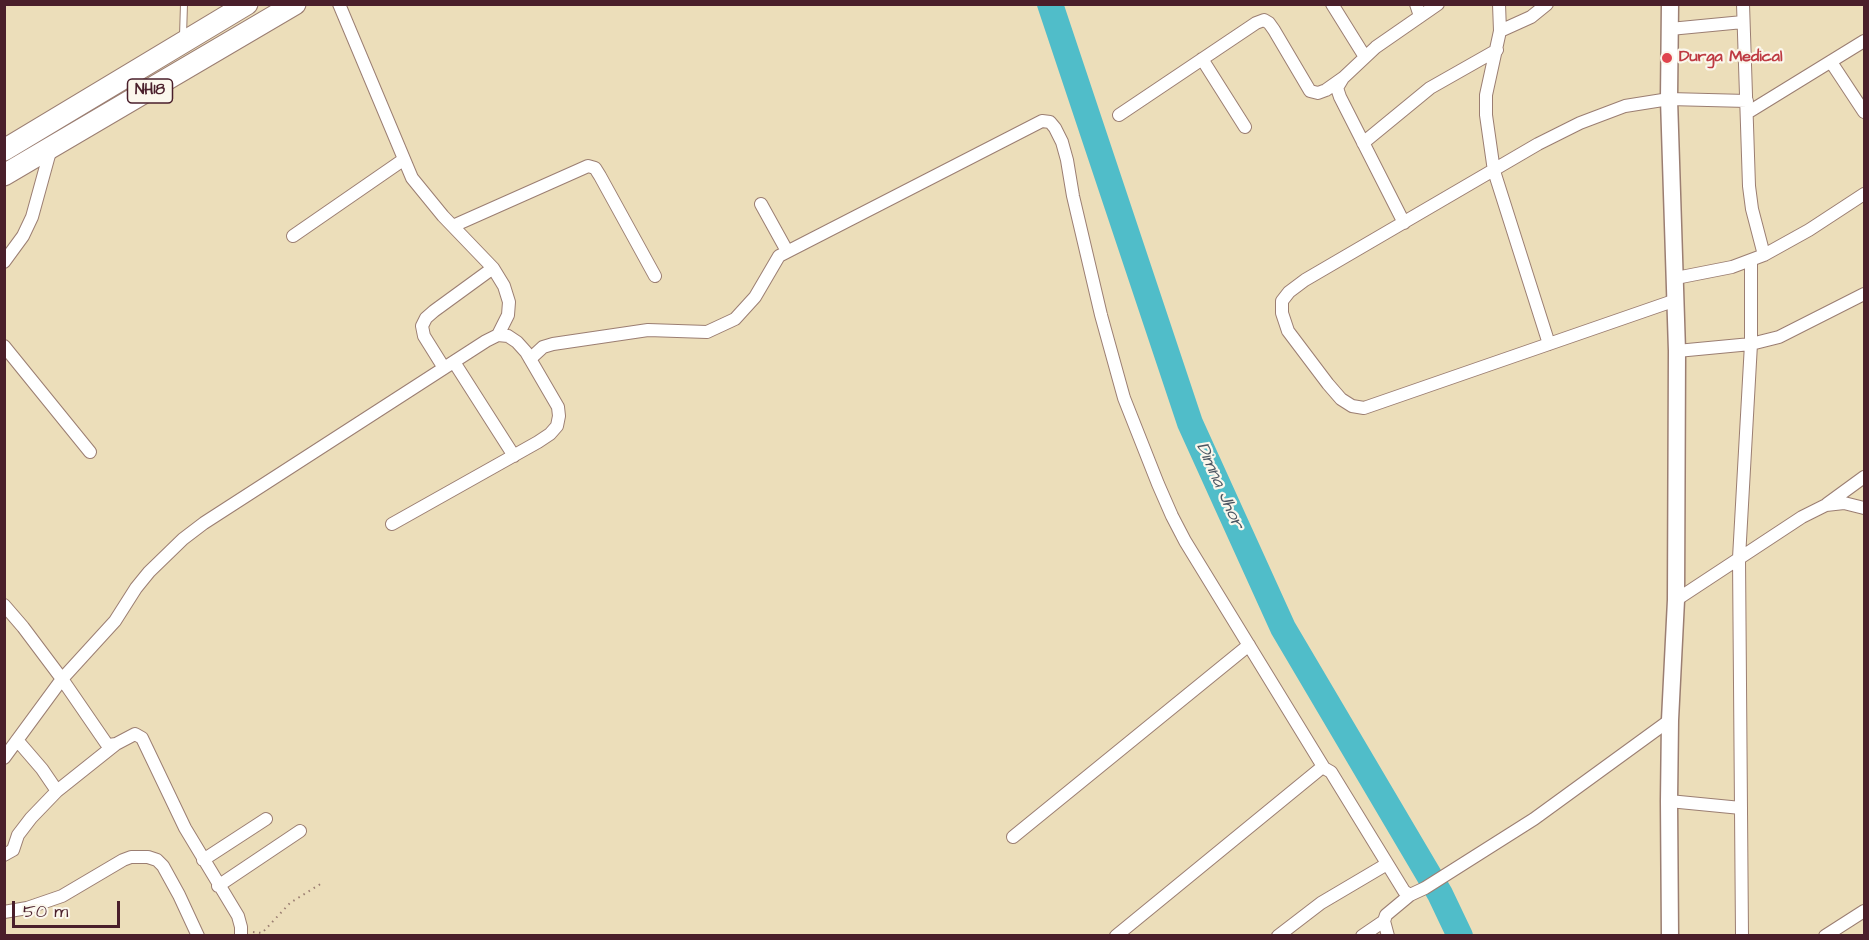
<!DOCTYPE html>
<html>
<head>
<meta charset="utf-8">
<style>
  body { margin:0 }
  #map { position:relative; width:1869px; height:940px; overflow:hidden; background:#ecdeba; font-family:"Architects Daughter",sans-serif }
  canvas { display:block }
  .frame { position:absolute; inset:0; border:6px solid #4a1f2b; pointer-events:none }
  .scale { position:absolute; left:12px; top:901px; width:108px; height:27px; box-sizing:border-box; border:3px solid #4a1f2b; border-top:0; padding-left:8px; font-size:18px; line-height:21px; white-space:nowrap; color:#4a1f2b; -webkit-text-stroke:4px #fbf7ec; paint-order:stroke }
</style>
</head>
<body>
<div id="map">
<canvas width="1869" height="940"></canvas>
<div class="frame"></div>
<div class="scale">50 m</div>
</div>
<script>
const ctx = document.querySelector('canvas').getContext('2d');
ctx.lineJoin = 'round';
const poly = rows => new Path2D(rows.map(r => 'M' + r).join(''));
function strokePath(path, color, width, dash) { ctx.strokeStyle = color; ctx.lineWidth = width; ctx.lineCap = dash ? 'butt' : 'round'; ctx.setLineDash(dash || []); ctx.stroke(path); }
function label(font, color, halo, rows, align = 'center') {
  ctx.font = font + ' "Architects Daughter",sans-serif'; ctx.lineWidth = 4.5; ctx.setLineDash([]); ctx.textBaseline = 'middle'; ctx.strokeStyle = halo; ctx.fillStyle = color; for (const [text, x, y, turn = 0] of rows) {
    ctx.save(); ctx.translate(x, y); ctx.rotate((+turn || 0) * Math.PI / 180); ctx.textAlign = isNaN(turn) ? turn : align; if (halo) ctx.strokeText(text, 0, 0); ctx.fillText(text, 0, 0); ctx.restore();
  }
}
const river = poly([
  [1050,4,1190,423,1283,628,1440,894,1460,936]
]);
const path = poly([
  [253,932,262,933,290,903,322,883]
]);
const lane = poly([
  [183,36,184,4]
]);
const street = poly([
  [339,4,412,178,443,216,493,268,504,286,509,302,508,315,498,335],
  [1332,4,1365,57],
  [1416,4,1420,16],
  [1499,4,1500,31,1486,95,1486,115,1494,171,1549,344],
  [1743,4,1749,186,1752,209,1764,255],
  [1670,29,1743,22],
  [1500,31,1531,17,1547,4],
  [1202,59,1245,127],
  [1831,62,1864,112],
  [1747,113,1864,41],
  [1119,115,1256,23,1264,20,1269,23,1274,30,1310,91,1318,93,1326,90,1343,78],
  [1363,143,1430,88,1497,50],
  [761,204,787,251],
  [1404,223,1340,97,1337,88,1343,78,1376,47,1438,4],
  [453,226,588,166,595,168,600,176,655,276],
  [293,236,403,160],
  [4,262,23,236,32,217,51,148],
  [1676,278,1732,267,1764,255,1809,230,1864,194],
  [1676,300,1364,408,1352,406,1341,399,1328,384,1288,331,1282,313,1282,301,1289,292,1305,280,1538,144,1580,123,1625,106,1669,99,1747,101],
  [4,346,90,452],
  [1677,351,1751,344,1779,337,1864,294],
  [530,359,543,347,553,344,648,330,707,332,735,319,755,297,779,256,1042,121,1050,122,1055,128,1062,142,1067,160,1073,196,1101,315,1124,398,1158,484,1172,516,1185,541,1324,768],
  [454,362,514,456],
  [444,368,424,336,422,326,426,318,434,311,493,268],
  [1827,504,1864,477],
  [1676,600,1802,517,1826,505,1844,503,1864,508],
  [4,605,23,627,62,679,106,743,109,745,116,744,135,734,142,738,185,828,238,916,241,927,241,936],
  [17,740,42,769,57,791],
  [4,758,62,679,115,621,136,588,149,572,183,539,204,523,486,341,498,335,508,336,517,342,526,352,558,407,559,416,557,426,550,434,538,442,392,524],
  [1669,801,1741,808],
  [1013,837,1249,645],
  [4,855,13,850,18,835,31,818,57,791,116,744],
  [203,860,266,819],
  [218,886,300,831],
  [4,912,27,908,62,896,123,860,131,857,148,857,157,860,163,866,179,895,198,936],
  [1116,936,1320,769,1324,768,1331,772,1404,891,1410,895,1425,888,1534,819,1670,720],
  [1278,936,1321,903,1387,864],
  [1362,936,1384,921],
  [1388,936,1384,921,1386,915,1410,895],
  [1742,936,1739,558,1751,344,1751,261],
  [1825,936,1864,911]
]);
const secondary = poly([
  [1670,4,1669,99,1677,351,1676,600,1670,720,1669,801,1670,936]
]);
const highway = poly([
  [4,150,247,4],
  [4,175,295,4]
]);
const markers = [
  [1667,58,6,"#e0444e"]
];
const shields = [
  [150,91,45]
];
const shieldNames = [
  ["NH18",150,91]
];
const healthNames = [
  ["Durga Medical",1679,58]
];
const waterNames = [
  ["Dimna Jhor",1219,486,66]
];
strokePath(river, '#50bdc9', 26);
strokePath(lane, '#9b7e72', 8);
strokePath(street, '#9b7e72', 14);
strokePath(secondary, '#9b7e72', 19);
strokePath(highway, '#9b7e72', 23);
strokePath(path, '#9b7e72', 2, [1.5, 4.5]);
strokePath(lane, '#fff', 6);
strokePath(street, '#fff', 12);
strokePath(secondary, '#fff', 16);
strokePath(highway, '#fff', 21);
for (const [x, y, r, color] of markers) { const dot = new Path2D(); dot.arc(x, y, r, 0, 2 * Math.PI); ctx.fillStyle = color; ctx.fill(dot); strokePath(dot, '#fbf7ec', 2); }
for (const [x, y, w] of shields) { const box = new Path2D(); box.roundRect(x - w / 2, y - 12, w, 24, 4.5); ctx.fillStyle = '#fbf7ec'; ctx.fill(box); strokePath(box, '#4a1f2b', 1.5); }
label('bold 15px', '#4a1f2b', null, shieldNames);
label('bold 16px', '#be3a42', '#fbf7ec', healthNames, 'left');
label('italic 18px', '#4c5662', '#fbf7ec', waterNames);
</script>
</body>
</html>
